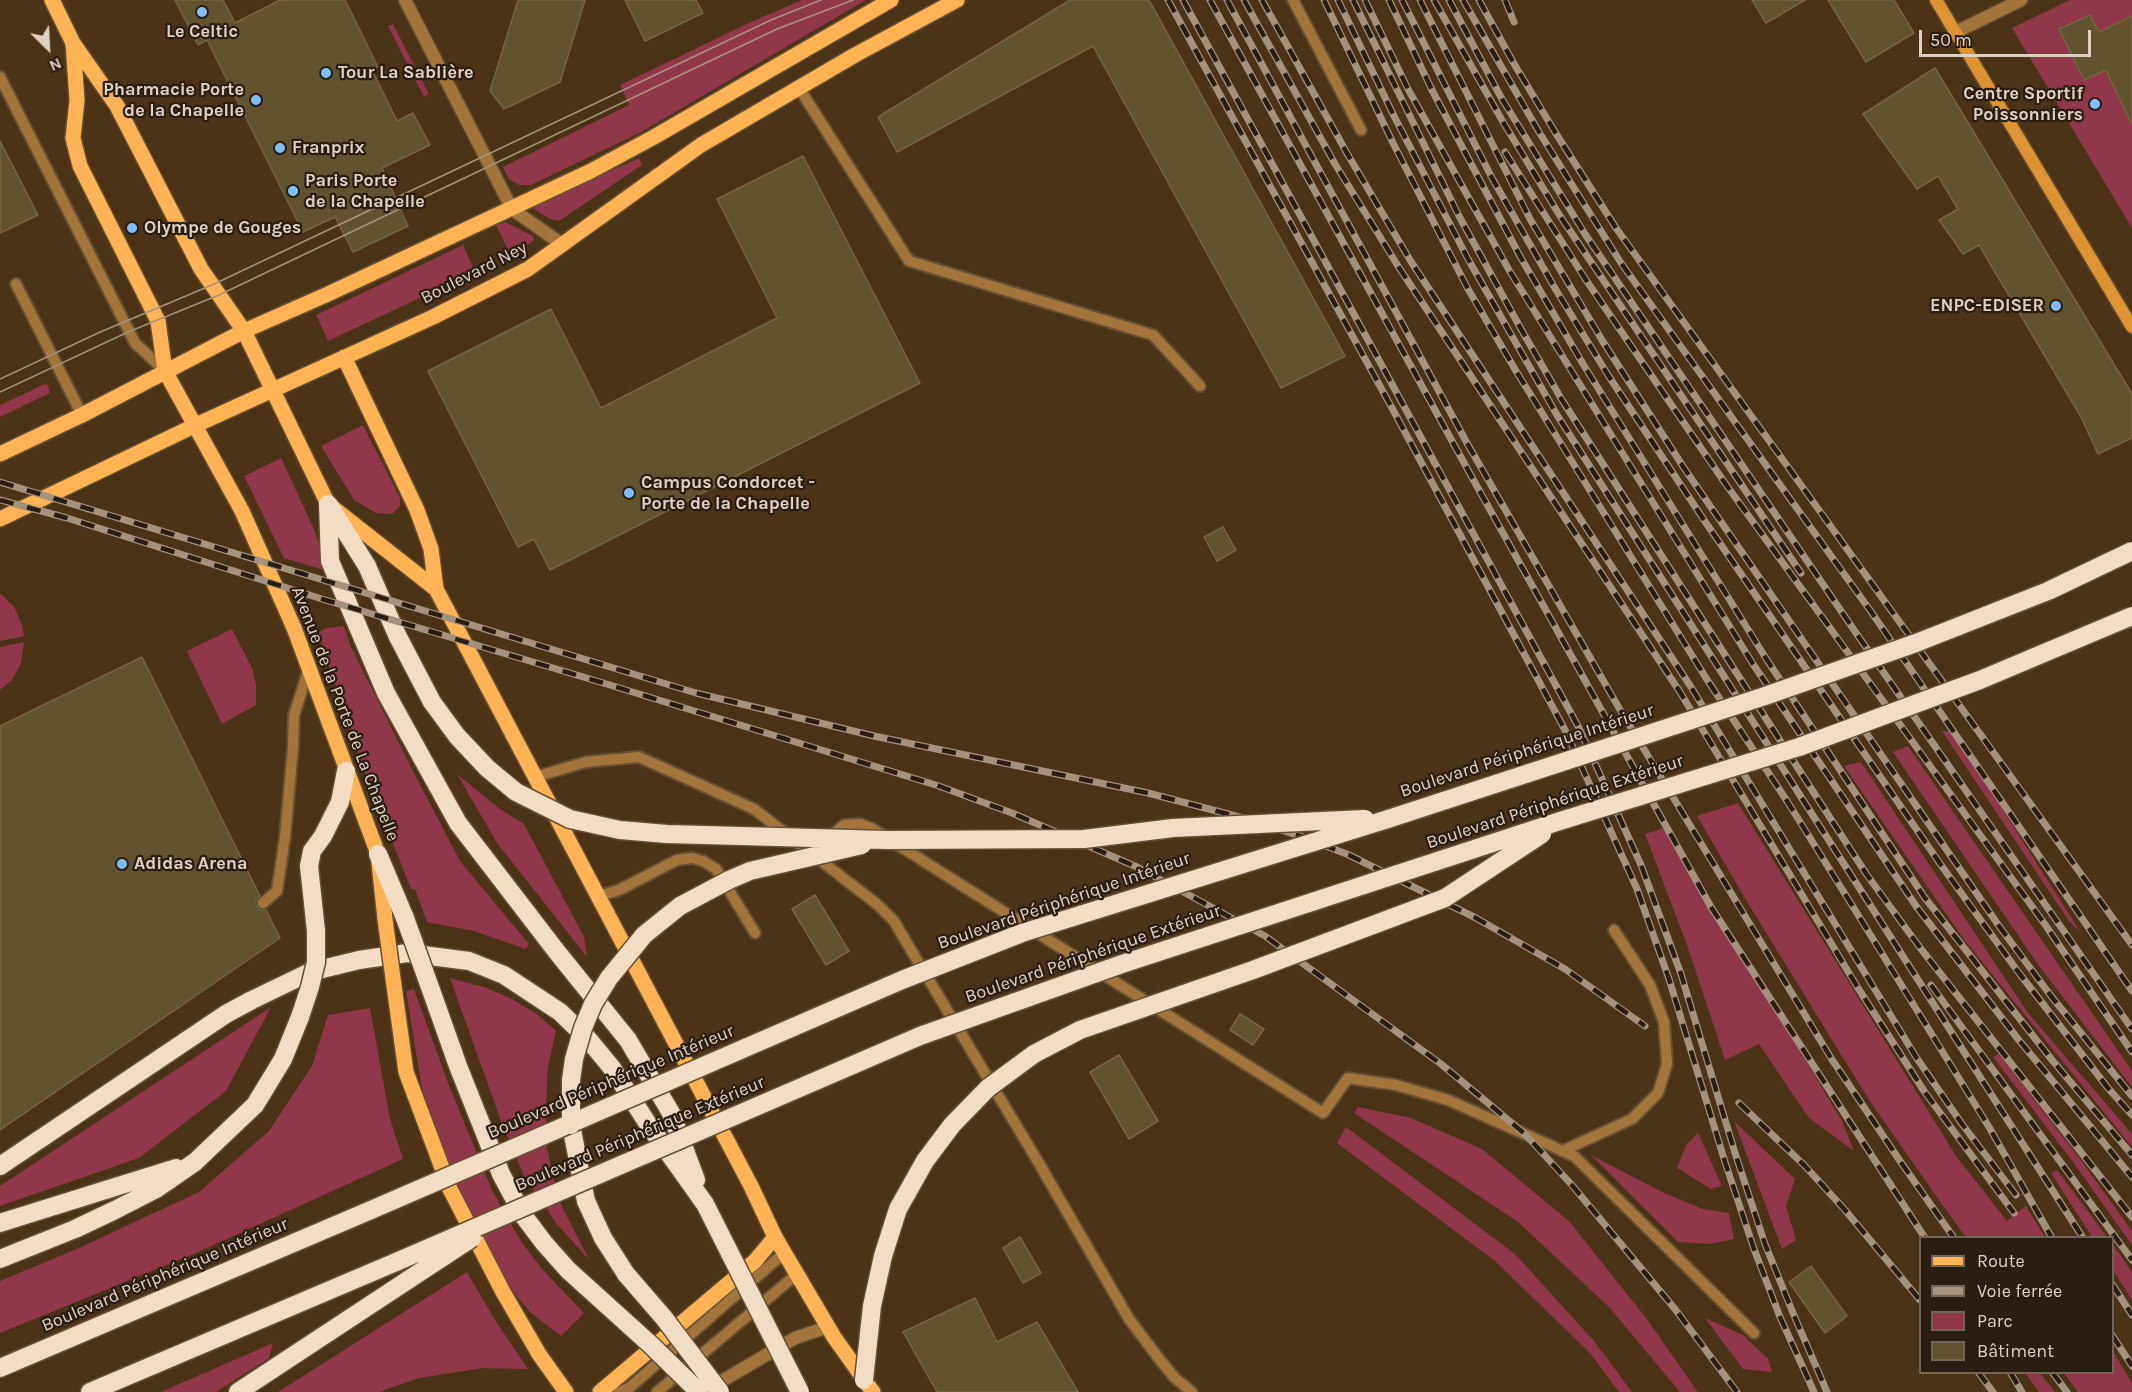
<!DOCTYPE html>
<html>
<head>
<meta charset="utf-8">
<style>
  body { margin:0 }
  #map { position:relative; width:2132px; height:1392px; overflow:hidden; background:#4c3315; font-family:Karla,sans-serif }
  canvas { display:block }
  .legend { position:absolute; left:1919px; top:1236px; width:195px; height:138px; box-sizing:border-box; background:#291e11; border:2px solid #726557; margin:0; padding:8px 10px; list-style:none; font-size:18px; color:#e0d0c0 }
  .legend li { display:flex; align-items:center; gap:12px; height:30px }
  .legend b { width:30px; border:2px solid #726557 }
  .north { position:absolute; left:18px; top:18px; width:60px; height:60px; -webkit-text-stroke:4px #291e11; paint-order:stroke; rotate:156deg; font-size:16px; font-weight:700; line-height:24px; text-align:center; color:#e0d0c0 }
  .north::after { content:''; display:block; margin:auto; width:21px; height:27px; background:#e0d0c0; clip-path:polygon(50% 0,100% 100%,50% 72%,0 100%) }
  .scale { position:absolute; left:1919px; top:30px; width:172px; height:27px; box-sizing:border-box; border:3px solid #e0d0c0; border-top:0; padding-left:8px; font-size:18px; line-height:21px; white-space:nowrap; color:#e0d0c0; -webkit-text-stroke:4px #291e11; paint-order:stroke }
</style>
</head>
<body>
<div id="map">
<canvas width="2132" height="1392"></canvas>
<ul class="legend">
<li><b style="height:8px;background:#ffb354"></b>Route</li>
<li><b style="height:8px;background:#a5927c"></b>Voie ferrée</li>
<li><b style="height:16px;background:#90374b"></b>Parc</li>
<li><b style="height:16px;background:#61532e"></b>Bâtiment</li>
</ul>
<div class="north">N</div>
<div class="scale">50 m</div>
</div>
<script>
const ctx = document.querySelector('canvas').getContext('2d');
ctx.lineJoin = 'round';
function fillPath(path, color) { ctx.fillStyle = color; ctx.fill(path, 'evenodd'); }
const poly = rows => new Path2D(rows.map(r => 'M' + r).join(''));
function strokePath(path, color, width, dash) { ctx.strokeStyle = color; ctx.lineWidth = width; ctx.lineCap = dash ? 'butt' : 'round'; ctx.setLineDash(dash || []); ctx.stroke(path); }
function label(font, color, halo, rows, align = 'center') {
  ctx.font = font + ' Karla,sans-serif'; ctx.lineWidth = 4.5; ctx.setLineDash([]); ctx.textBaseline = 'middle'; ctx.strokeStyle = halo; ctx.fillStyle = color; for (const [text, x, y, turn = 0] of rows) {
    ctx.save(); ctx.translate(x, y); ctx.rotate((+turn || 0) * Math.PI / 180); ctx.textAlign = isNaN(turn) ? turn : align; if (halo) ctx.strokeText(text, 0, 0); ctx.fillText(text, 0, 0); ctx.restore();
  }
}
const green = poly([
  [802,0,866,0,641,132,531,185,519,185,509,179,503,167,629,105,620,85,753,21],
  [2070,0,2132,0,2132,228,2012,28],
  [393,24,429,94,424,97,388,26],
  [639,158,642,165,559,221,550,219,534,209,535,206],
  [505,222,533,236,534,241,510,254,496,225],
  [463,245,475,272,328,341,316,315],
  [47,383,50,393,0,417,0,405],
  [363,425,400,498,400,506,392,514,376,513,354,500,321,446],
  [281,458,312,525,321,548,324,570,284,558,244,476],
  [0,593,14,607,22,625,24,636,0,641],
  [344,626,351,647,414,773,460,861,529,944,526,949,474,931,427,922,415,889,411,889,369,783,325,655,319,632,326,628],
  [232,629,252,668,256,685,256,705,222,724,187,651],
  [24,642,21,663,12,680,0,690,0,647],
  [1942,731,1953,731,2081,933,2069,921],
  [1908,746,2132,1071,2132,1087,2039,966,1893,752],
  [1861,762,2028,1013,2132,1134,2132,1147,1965,941,1844,766],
  [457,774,500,809,524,824,584,937,587,957,497,843],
  [1738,803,1956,1156,2007,1221,2026,1206,2045,1237,1966,1237,1941,1203,1869,1100,1749,905,1697,816],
  [1666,827,1842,1121,1854,1151,1809,1118,1759,1044,1725,1060,1688,948,1645,834],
  [450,978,484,987,510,998,537,1014,556,1031,548,1066,546,1106,547,1147,553,1178,563,1209,590,1261,556,1223,523,1174,500,1118],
  [414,989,450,1088,492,1190,522,1243,543,1270,584,1313,561,1336,531,1313,510,1288,490,1259,461,1204,439,1145,422,1089,406,991],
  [271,1007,226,1091,139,1158,0,1206,0,1186],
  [370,1008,390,1119,403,1159,196,1253,0,1333,0,1281,79,1248,199,1192,269,1131,312,1066,328,1015],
  [1999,1054,2080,1159,2132,1231,2132,1245,2073,1162,1993,1057],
  [1358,1107,1411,1118,1482,1149,1569,1221,1646,1318,1698,1392,1680,1392,1609,1307,1518,1222,1354,1113],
  [1734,1121,1795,1179,1786,1206,1796,1240,1782,1249],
  [1346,1127,1515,1254,1594,1341,1632,1392,1619,1392,1590,1353,1495,1261,1337,1143],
  [1698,1133,1722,1186,1711,1189,1677,1168,1686,1145],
  [1591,1155,1662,1192,1703,1209,1729,1213,1734,1239,1710,1244,1678,1242],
  [2057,1170,2107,1237,2092,1237,2051,1173],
  [2113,1245,2132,1272,2132,1300,2113,1270],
  [467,1272,495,1320,528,1369,483,1368,419,1378,379,1392,278,1392],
  [1705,1318,1743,1335,1768,1359,1772,1372,1743,1369],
  [273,1343,269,1358,216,1392,161,1392],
  [2113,1351,2132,1383,2132,1392,2078,1392,2064,1373,2112,1372],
  [2025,1373,2040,1373,2055,1392,2039,1392]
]);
const building = poly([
  [175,0,223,0,235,23,280,0,345,0,378,67,372,70,397,121,413,113,430,145,382,168,408,226,353,252,335,217,303,232,207,40,198,45,175,0],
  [518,0,585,0,560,82,504,109,490,91,518,0],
  [625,0,696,0,703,13,645,41,625,0],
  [1070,0,1149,0,1345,356,1281,388,1093,46,897,152,878,117,1070,0],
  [1752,0,1805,0,1766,23,1752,0],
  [1828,0,1894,0,1914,33,1866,62,1828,0],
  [2090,15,2099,32,2132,16,2132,125,2106,70,2084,80,2059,29,2090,15],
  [1935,68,2132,394,2132,438,2098,454,2081,417,1979,245,1963,254,1939,220,1958,209,1938,176,1917,189,1863,114,1935,68],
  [0,141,38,215,0,233,0,141],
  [803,156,920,383,550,570,534,539,518,547,428,371,551,309,601,408,777,318,717,199,803,156],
  [1223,527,1236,550,1217,561,1204,537,1223,527],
  [142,657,260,896,256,901,257,907,261,910,266,910,280,938,0,1130,0,726,142,657],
  [815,895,849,951,826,965,792,909,815,895],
  [1240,1014,1264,1029,1253,1045,1230,1030,1240,1014],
  [1119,1055,1158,1121,1129,1139,1090,1072,1119,1055],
  [1020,1237,1041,1273,1023,1283,1003,1248,1020,1237],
  [1811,1266,1847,1316,1825,1333,1789,1282,1811,1266],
  [975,1298,997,1342,1037,1322,1078,1392,937,1392,903,1332,975,1298]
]);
const lane = poly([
  [1293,0,1361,130],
  [0,77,135,343,165,371],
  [799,88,909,261,1153,335,1200,386],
  [16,284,82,415],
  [535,777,586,762,639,757,754,809,878,905,894,921,908,945,1037,1160,1129,1319,1160,1360,1175,1378,1192,1392],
  [829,838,844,825,860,824,871,828,1323,1113,1348,1078,1396,1085,1448,1100,1574,1156,1754,1333],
  [599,896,619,890,677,860,692,858,703,861,716,869,755,933],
  [263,903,277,891,285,837,293,747,294,715,309,668],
  [1562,1151,1632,1119,1658,1093,1667,1064,1664,1022,1650,985,1614,930],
  [619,1392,629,1388,784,1253],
  [657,1392,797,1274]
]);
const street = poly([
  [405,0,512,209,563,245],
  [1954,33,2021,0],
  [710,1388,795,1338,828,1327]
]);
const secondary = poly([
  [1936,0,2132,327]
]);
const primary = poly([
  [52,0,73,43,117,106,201,269,244,331,328,504,436,589],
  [73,43,77,100,73,138,80,166,158,321,165,371,242,511,294,628,378,854,385,919],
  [344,357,417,510,431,549,436,589,751,1186,775,1237,834,1337,873,1392],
  [0,454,82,415,244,331,328,294,591,171,654,137,891,0],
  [0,519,196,425,433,317,528,269,701,145,855,55,957,0],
  [395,993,406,1072,450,1189,503,1292,539,1354,566,1392],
  [600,1392,755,1261,775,1237]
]);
const highway = poly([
  [328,504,330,561,386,693,458,823,557,952,628,1040,671,1113,696,1180],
  [329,505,367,566,397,635,432,702,457,736,487,768],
  [378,854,405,918],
  [316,931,309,866,312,851,323,836,340,802,346,771],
  [431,990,458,1066,501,1174,523,1215,544,1243,568,1270,599,1298],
  [571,1125,586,1201,603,1238,626,1274],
  [0,1166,226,1014,252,1000,310,972,359,960,407,953,469,961,504,975,560,1012,588,1039,612,1068,648,1124,705,1204],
  [0,1223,176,1168],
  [0,1259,75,1229,115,1210,156,1189,195,1162,255,1105,283,1059,300,1017],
  [0,1368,371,1210],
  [90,1392,396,1262],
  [238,1392,408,1280]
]);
const tram = poly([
  [0,379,98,333,212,285,771,20,821,0],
  [0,392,128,332,219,295,777,29,853,0]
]);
const rail = poly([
  [1168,0,1392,408,1565,730,1637,889,1669,979,1725,1162,1754,1249,1780,1317,1814,1392],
  [1183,0,1578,726,1641,865,1681,974,1736,1156,1765,1244,1793,1313,1827,1392],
  [1210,0,1474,481,1711,907,1925,1238],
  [1227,0,1467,443,1619,708,1831,1058,1900,1161,1954,1238],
  [1244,0,1335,164,1398,266,1680,692,1858,988,1924,1091,2014,1213],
  [1262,0,1348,155,1410,260,1691,687,1916,1057,1962,1124,2016,1195],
  [1324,0,1393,143,1468,289,1516,371,1706,678,1787,801,1860,918,1989,1127,2052,1238],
  [1338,0,1394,116,1468,259,1557,415,2083,1238],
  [1353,0,1459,216,1521,329,1562,400,1734,669,1867,875,1921,949,2132,1217],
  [1365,0,1408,89,1509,270,1753,664,1916,906,2018,1039,2132,1177],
  [1389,0,1432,90,1521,258,1583,364,1767,660,1925,898,2052,1060,2132,1155],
  [1402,0,1492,178,1556,290,1608,375,1704,520,1941,865,2019,973,2108,1088,2132,1115],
  [1420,0,1530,219,1602,340,1684,468,1999,926,2051,996,2132,1096],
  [1434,0,1503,122,1560,216,1801,573],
  [1449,0,1502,99,1585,234,1854,630,2132,1029],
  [1463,0,1539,132,1621,263,1872,613,2132,991],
  [1479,0,1513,62,1555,132,1616,228,2132,945],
  [1505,0,1514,22],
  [1505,152,1586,280,1727,486,2044,923,2132,1052],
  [0,482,696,693,874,736,1148,793,1247,819,1303,837,1349,855,1476,918,1565,969,1645,1026],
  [0,500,67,518,322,599,600,682,939,786,1012,813,1137,867,1265,936,1441,1064,1525,1134,1571,1184,1675,1309,1737,1392],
  [1931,985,2132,1260],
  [1739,1103,1805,1166,1845,1210,1920,1300],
  [2112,1284,2132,1315],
  [2112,1335,2132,1366],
  [1978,1372,1993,1392],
  [2010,1372,2022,1392],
  [2052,1372,2067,1392]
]);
const primaryBridge = poly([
  [385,919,395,993]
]);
const highwayBridge = poly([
  [487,768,516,792,570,819,620,830,667,834,887,840,1084,839,1173,828,1365,819],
  [405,918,431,990],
  [300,1017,310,987,316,962,316,931],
  [571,1125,571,1080,574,1059,583,1028,593,1004,609,978,644,935,680,906,729,880,750,871,862,845],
  [705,1204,800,1392],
  [371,1210,902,980,1022,933,1388,819,1765,696,1916,643,2048,591,2132,551],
  [396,1262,920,1036,1122,964,1560,821,1799,747,1980,680,2132,616],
  [626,1274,664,1318,720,1392],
  [408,1280,472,1238],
  [599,1298,651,1345,699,1392],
  [864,1380,872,1306,883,1256,898,1209,925,1161,952,1125,988,1088,1034,1054,1080,1030,1253,970,1445,898,1542,834]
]);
const markers = [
  [202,12,6,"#80bdfa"],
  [326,73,6,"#80bdfa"],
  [256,100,6,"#80bdfa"],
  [2095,104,6,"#80bdfa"],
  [280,148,6,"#80bdfa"],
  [293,191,6,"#80bdfa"],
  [132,228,6,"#80bdfa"],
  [2056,306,6,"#80bdfa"],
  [629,493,6,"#80bdfa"],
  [122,864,6,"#80bdfa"]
];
const poiNames = [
  ["Le Celtic",202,32,"center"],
  ["Tour La Sablière",338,73],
  ["Pharmacie Porte",244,90,"right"],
  ["de la Chapelle",244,111,"right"],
  ["Centre Sportif",2083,94,"right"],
  ["Poissonniers",2083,115,"right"],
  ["Franprix",292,148],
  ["Paris Porte",305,181],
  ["de la Chapelle",305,202],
  ["Olympe de Gouges",144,228],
  ["ENPC-EDISER",2044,306,"right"],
  ["Campus Condorcet -",641,483],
  ["Porte de la Chapelle",641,504],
  ["Adidas Arena",134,864]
];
const streetNames = [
  ["Boulevard Ney",474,273,-27],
  ["Avenue de la Porte de La Chapelle",345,714,69],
  ["Boulevard Périphérique Intérieur",1527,751,-18],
  ["Boulevard Périphérique Extérieur",1555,802,-18],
  ["Boulevard Périphérique Intérieur",1064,901,-19],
  ["Boulevard Périphérique Extérieur",1093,954,-19],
  ["Boulevard Périphérique Intérieur",611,1082,-23],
  ["Boulevard Périphérique Extérieur",640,1134,-23],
  ["Boulevard Périphérique Intérieur",165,1275,-23]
];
fillPath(green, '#90374b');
fillPath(building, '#61532e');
strokePath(building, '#756741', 1.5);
strokePath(lane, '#674f34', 14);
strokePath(street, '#674f34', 15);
strokePath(secondary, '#674f34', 15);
strokePath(primary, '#674f34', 18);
strokePath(highway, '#674f34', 21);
strokePath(lane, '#a3753d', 10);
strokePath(street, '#a3753d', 12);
strokePath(secondary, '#de9531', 12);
strokePath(primary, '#ffb354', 15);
strokePath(highway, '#f2dcc3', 18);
strokePath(tram, '#a5927c', 1.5);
strokePath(rail, '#a5927c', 7);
strokePath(rail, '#291e11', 4.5, [14]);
strokePath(primaryBridge, '#674f34', 18, []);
strokePath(highwayBridge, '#674f34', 21, []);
strokePath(primaryBridge, '#ffb354', 15);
strokePath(highwayBridge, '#f2dcc3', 18);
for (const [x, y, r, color] of markers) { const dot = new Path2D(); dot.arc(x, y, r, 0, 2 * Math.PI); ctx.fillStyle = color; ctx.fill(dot); strokePath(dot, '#291e11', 2); }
label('bold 18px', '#e0d0c0', '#291e11', poiNames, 'left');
label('18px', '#e0d0c0', '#291e11', streetNames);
</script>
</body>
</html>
